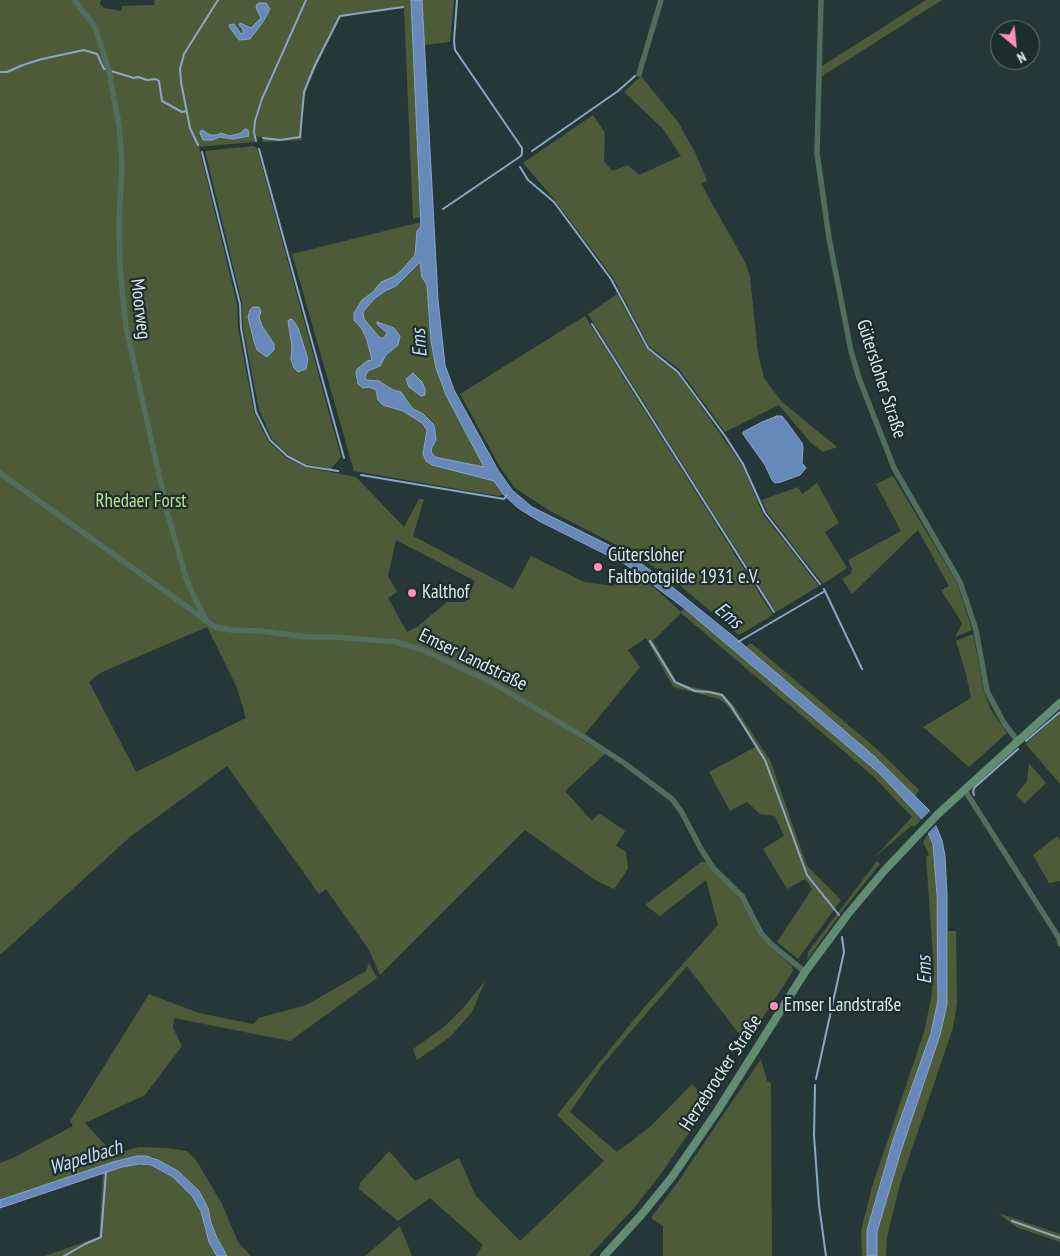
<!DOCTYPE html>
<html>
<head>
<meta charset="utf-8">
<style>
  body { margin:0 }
  #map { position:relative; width:1060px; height:1256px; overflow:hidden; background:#253837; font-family:"PT Sans Narrow",sans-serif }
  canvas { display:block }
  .north { position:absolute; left:990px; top:20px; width:50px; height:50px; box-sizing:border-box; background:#1b2e2d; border:1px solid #697978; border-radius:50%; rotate:152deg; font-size:14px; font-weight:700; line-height:20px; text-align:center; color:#deeae9 }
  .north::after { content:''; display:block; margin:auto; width:18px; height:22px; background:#ff8eb9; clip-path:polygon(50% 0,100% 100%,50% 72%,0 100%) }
</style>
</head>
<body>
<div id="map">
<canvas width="1060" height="1256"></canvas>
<div class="north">N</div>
</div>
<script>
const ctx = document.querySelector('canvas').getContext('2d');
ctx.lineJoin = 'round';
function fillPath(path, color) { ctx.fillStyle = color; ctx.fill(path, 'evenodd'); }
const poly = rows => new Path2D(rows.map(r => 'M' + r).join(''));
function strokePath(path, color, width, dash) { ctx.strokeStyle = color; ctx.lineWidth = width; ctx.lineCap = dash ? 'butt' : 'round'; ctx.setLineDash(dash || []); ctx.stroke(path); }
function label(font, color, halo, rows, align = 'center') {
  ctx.font = font + ' "PT Sans Narrow",sans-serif'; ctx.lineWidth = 4.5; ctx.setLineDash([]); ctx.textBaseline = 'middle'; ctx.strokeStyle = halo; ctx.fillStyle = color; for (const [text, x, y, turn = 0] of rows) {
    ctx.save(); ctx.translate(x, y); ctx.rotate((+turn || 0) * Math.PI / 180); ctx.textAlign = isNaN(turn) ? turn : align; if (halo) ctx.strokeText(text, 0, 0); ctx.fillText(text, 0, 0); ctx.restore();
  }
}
const green = poly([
  [0,0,101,0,100,4,104,8,122,11,122,6,154,5,155,0,305,0,261,99,254,121,255,142,199,147,237,304,238,328,254,412,268,441,286,458,305,467,356,477,404,527,419,499,424,499,413,536,513,589,531,556,584,582,614,586,627,569,657,590,681,612,684,608,879,773,922,819,915,826,911,826,875,857,912,817,874,777,681,613,653,641,677,682,692,687,722,693,734,706,770,760,807,866,841,900,798,959,777,942,812,889,805,879,787,889,763,849,784,836,775,816,760,814,747,802,730,811,709,772,755,747,741,724,726,704,719,699,673,687,646,638,628,650,640,667,581,739,606,753,565,791,592,821,599,813,625,831,616,846,626,852,628,869,614,889,595,880,525,830,380,975,369,950,326,889,319,894,227,766,130,837,0,955],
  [396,540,475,581,465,602,447,602,417,627,407,632,388,598,397,592,388,576],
  [207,627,237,688,246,718,136,772,89,682,100,673],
  [307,0,411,0,421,217,413,219,404,8,342,16,338,20,307,87,305,97,301,126,302,140,263,142,262,137,257,137,255,132,256,121,263,100],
  [422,0,454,0,450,42,424,45],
  [926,0,942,0,821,77,822,66],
  [641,76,678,122,696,154,707,181,701,184,745,262,750,277,758,354,764,378,782,402,837,447,823,452,810,442,779,405,725,432,679,369,649,346,613,278,554,199,523,163,593,115,605,133,604,161,612,171,628,165,639,175,681,156,663,129,624,92],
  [253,146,257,148,341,457,331,469,305,464,287,454,272,439,259,410,243,328,242,303,205,151],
  [421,222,421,226,417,231,415,255,401,271,393,277,381,282,373,292,362,300,354,320,362,329,367,340,373,361,361,365,356,374,356,379,358,384,376,390,383,405,403,411,422,423,427,430,423,454,432,465,494,481,504,495,498,496,354,471,292,254],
  [420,261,422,277,427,285,431,341,436,368,446,395,484,467,435,457,431,452,432,447,436,440,423,414,412,408,401,392,393,390,379,381,366,380,365,376,368,371,380,366,386,355,398,345,394,328,378,322,382,328,388,333,384,338,380,339,364,319,363,312,373,299,385,291,396,286],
  [617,294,643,343,647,348,677,372,742,465,763,514,819,586,776,612,588,314],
  [585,316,773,615,739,635,671,578,632,553,550,511,515,488,500,467,460,394],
  [893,476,957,583,972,630,955,637,962,623,941,590,949,586,918,530,852,594,842,579,850,574,852,569,848,560,901,531,876,484],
  [817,483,839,523,825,532,847,568,823,584,767,512,762,500,798,487,802,494],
  [973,634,984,692,991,710,1007,733,969,767,923,727,971,698,966,674,956,641],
  [751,643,879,751,919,790,915,797,874,756,745,647],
  [1060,713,1060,784,1026,744],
  [1029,763,1046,783,1024,804,1016,795,1027,781],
  [928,834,933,844,935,858,939,972,938,1000,931,1033,893,1140,879,1187,867,1230,867,1256,862,1256,861,1231,872,1187,924,1032,931,999,934,971,926,857,929,855,923,842],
  [1057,836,1060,840,1060,881,1049,883,1033,855],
  [877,861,880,864,843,910,807,960,808,952],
  [701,862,707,862,740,897,770,947,792,966,793,971,762,1019,743,1039,687,966,603,1064,570,1112,617,1152,650,1127,692,1084,709,1103,663,1171,635,1207,589,1256,476,1256,483,1245,430,1198,398,1221,359,1189,360,1183,389,1151,415,1181,459,1158,476,1196,520,1241,604,1161,557,1115,641,1011,718,925,706,880,660,916,645,905],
  [948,931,956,931,957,1004,953,1028,900,1184,887,1237,886,1256,877,1256,877,1232,900,1154,940,1035,947,1004],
  [369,963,377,978,290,1041,174,1018,173,1028,182,1046,145,1095,85,1123,107,1147,111,1155,139,1147,166,1148,187,1151,196,1160,222,1204,238,1242,251,1256,227,1256,217,1238,211,1223,208,1208,199,1191,178,1171,153,1157,137,1156,120,1160,0,1200,0,1163,13,1158,73,1126,70,1121,149,994,199,1013,253,1024,259,1018,306,1005,366,971],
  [485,981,472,1012,450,1037,417,1060,413,1049,444,1027,464,1007],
  [761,1059,767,1081,771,1083,772,1256,663,1256,663,1226,651,1218,677,1183],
  [139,1164,156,1167,173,1177,192,1196,201,1211,209,1242,217,1256,45,1256,99,1237,103,1173,122,1167],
  [998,1213,1060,1234,1060,1242,1016,1227],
  [400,1226,412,1256,365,1256]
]);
const water = poly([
  [411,0,422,0,438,300,445,365,454,390,498,470,512,490,532,507,631,556,666,582,739,641,874,756,929,810,942,840,945,856,947,895,947,1004,940,1035,900,1154,877,1232,877,1256,867,1256,867,1230,893,1140,931,1033,938,1000,937,895,933,844,922,819,879,773,684,608,625,564,539,521,518,508,504,495,494,481,432,465,426,461,423,454,427,430,422,423,403,411,383,405,378,400,376,390,369,387,363,388,358,384,356,374,357,369,367,361,372,360,367,340,362,329,354,320,354,313,362,300,373,292,381,282,393,277,401,271,415,255,417,231,421,226,411,0],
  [420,262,422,277,427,285,431,341,436,368,446,395,484,467,435,457,431,452,432,447,436,440,434,425,423,414,412,408,401,392,393,390,379,381,366,380,365,376,368,371,380,366,386,355,398,345,400,336,394,328,377,322,377,324,387,333,384,338,380,338,364,319,363,312,374,299,385,291,396,286,420,262],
  [260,3,266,3,270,9,263,22,250,39,239,40,230,28,229,25,234,24,241,34,243,34,243,29,239,25,240,23,251,28,261,18,256,8,257,4,260,3],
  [245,129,248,130,249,136,233,139,219,137,213,140,203,140,200,133,200,131,202,130,210,135,217,135,221,133,230,136,241,133,245,129],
  [253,307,259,307,261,311,259,317,262,326,274,344,274,350,267,357,257,350,254,341,248,317,250,310,253,307],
  [290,319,293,320,298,328,308,359,306,369,298,372,294,368,291,359,292,347,288,321,290,319],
  [413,373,422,382,425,389,425,395,421,396,409,387,406,379,413,373],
  [777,416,782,416,786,421,802,443,803,447,802,463,806,468,800,475,781,482,775,483,772,480,765,465,743,434,743,432,762,422,777,416],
  [137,1156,146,1156,158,1160,178,1171,199,1191,208,1208,211,1223,217,1238,227,1256,217,1256,215,1253,209,1242,201,1211,192,1196,173,1177,151,1165,139,1164,122,1167,0,1208,0,1200,113,1162,137,1156]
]);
const pier = poly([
  [931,810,938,823,926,835,920,821]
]);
const stream = poly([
  [111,71,134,78,138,77,147,80,156,79,159,81,162,101,182,112,186,111],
  [0,72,7,72,23,65,42,59,84,50,97,54,104,69,106,69],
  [263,138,280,140,300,137,304,92,315,65,340,16,403,7],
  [256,141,254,132,255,121,262,99,306,0],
  [198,145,190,128,181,82,180,69,184,54,218,0],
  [259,149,344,458],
  [532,151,618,91,635,76],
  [202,152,240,304,241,328,256,412,270,440,287,456,306,466,338,471],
  [520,167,528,180,554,202,611,279,648,348,678,372,725,436,743,464,765,513,820,584],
  [443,209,521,156,522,153,522,148,455,50,454,41,457,0],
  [592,324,774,612],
  [361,475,504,499,507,495],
  [824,589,862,669],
  [650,641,675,682,695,691,709,692,722,695,731,706,765,760,807,875,839,915],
  [738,642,825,591],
  [1026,741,1060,712],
  [974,795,973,791,975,787,1018,749],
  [816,1079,844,952,842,937],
  [815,1085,814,1135,819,1205,826,1256],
  [1012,1221,1060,1238],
  [64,1256,85,1244,101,1237,106,1172]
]);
const street = poly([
  [74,0,95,27,109,71,119,125,122,163,119,222,120,269,126,327,168,515,186,578,195,599,205,618],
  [821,0,817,153,829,238,851,351,859,378,894,468,960,582,976,630,987,691,1004,723,1017,740],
  [639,74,661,0],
  [0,473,215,627,231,630,261,631,307,637,335,637,396,642,423,650,491,682,584,737,624,763,672,799,681,811,701,849,714,869,742,896,761,933,772,945,805,972],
  [964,789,1059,938,1060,944]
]);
const secondary = poly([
  [604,1256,643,1213,672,1177,716,1113,805,972,848,914,884,871,938,814,1060,703]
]);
const markers = [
  [598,567,5,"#ff8eb9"],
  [412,593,5,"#ff8eb9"],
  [774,1006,5,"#ff8eb9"]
];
const streetNames = [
  ["Moorweg",140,309,83],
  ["Gütersloher Straße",881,379,72],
  ["Emser Landstraße",473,660,26],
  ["Herzebrocker Straße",721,1073,-57]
];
const parkNames = [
  ["Rhedaer Forst",141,502]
];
const poiNames = [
  ["Gütersloher",608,556],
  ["Faltbootgilde 1931 e.V.",608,578],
  ["Kalthof",422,593],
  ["Emser Landstraße",784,1006]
];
const waterNames = [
  ["Ems",420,343,-94],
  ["Ems",728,616,40],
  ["Ems",925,970,-92],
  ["Wapelbach",86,1158,-17]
];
fillPath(green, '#4d5c38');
fillPath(water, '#6789ba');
strokePath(water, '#8ba6c8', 1);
fillPath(pier, '#253837');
strokePath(stream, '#8ba6c8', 2);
strokePath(street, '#526c5d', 5.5);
strokePath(secondary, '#628b74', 8);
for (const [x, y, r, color] of markers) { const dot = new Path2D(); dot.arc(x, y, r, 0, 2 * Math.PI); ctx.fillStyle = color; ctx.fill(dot); strokePath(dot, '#1b2e2d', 2); }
label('19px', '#deeae9', '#1b2e2d', streetNames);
label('19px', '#bee18d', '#1b2e2d', parkNames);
label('19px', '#deeae9', '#1b2e2d', poiNames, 'left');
label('italic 20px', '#c7daf8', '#1b2e2d', waterNames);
</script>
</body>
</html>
